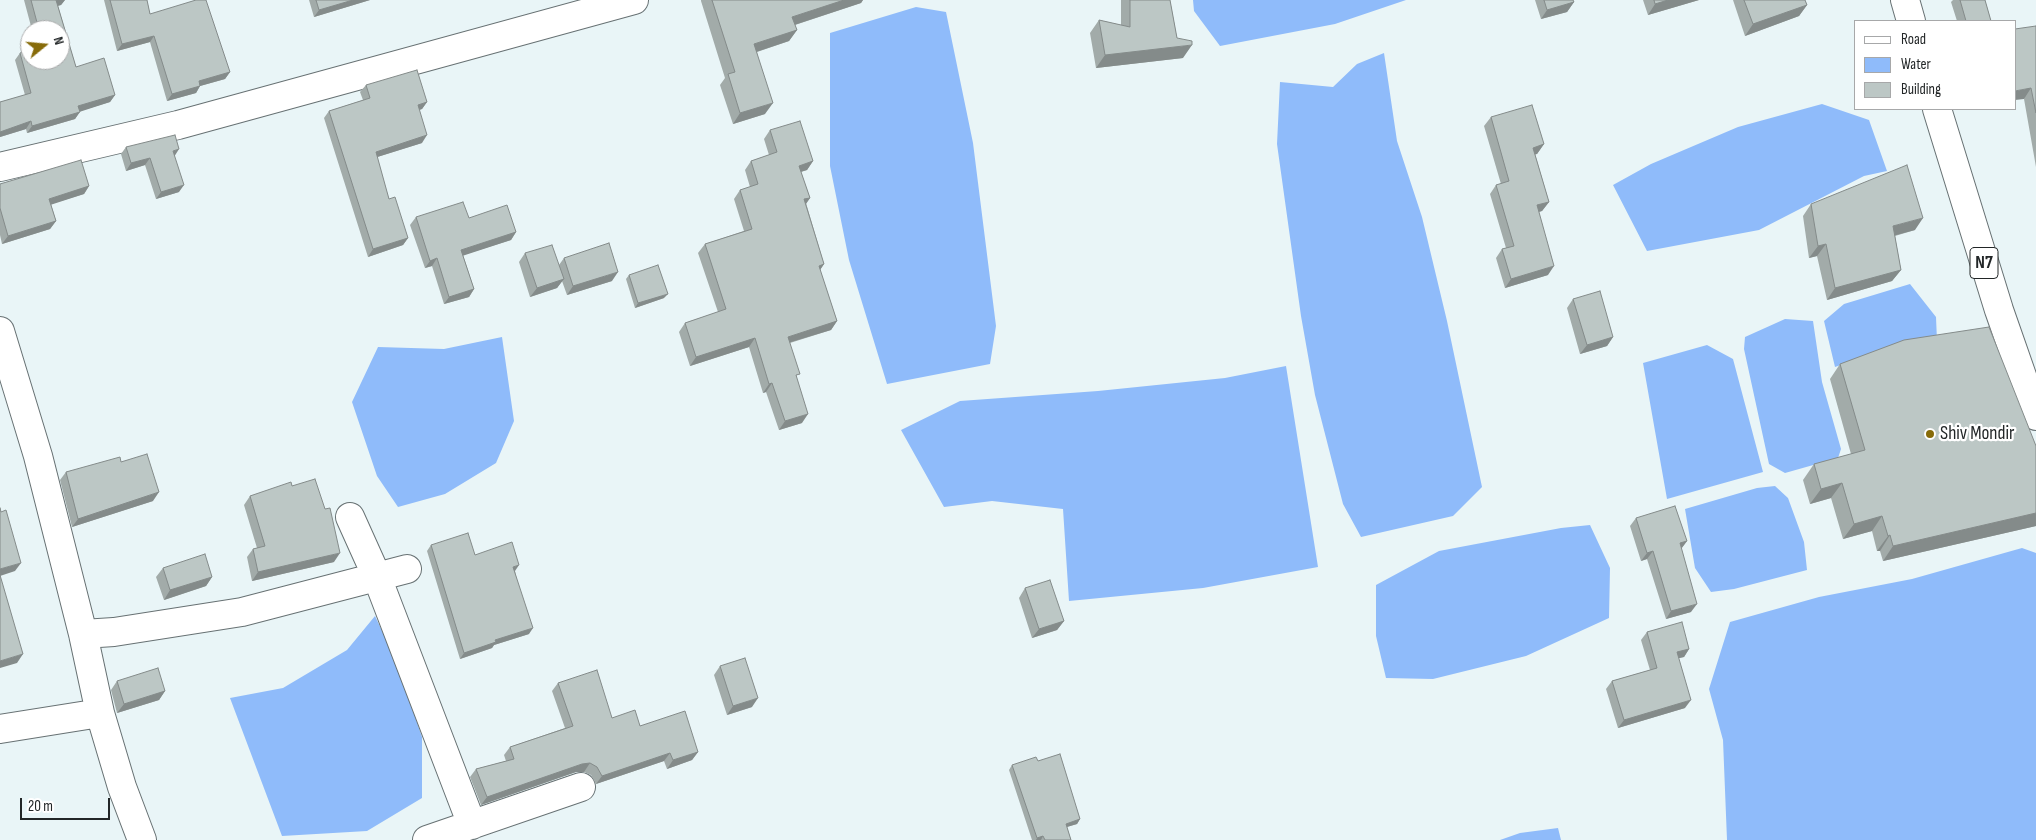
<!DOCTYPE html>
<html>
<head>
<meta charset="utf-8">
<style>
  body { margin:0 }
  #map { position:relative; width:2036px; height:840px; overflow:hidden; background:#e9f5f7; font-family:"Sofia Sans Condensed",sans-serif }
  canvas { display:block }
  .legend { position:absolute; left:1854px; top:20px; width:162px; height:90px; box-sizing:border-box; background:#fff; border:1px solid #a7a8a9; margin:0; padding:6px 9px; list-style:none; font-size:15px; color:#222627 }
  .legend li { display:flex; align-items:center; gap:10px; height:25px }
  .legend b { width:25px; border:1px solid #a7a8a9 }
  .north { position:absolute; left:20px; top:20px; width:50px; height:50px; box-sizing:border-box; background:#fff; border:1px solid #a7a8a9; border-radius:50%; rotate:73deg; font-size:14px; font-weight:700; line-height:20px; text-align:center; color:#222627 }
  .north::after { content:''; display:block; margin:auto; width:18px; height:22px; background:#876b09; clip-path:polygon(50% 0,100% 100%,50% 72%,0 100%) }
  .scale { position:absolute; left:20px; top:798px; width:90px; height:22px; box-sizing:border-box; border:2px solid #222627; border-top:0; padding-left:6px; font-size:15px; line-height:18px; white-space:nowrap; color:#222627; -webkit-text-stroke:4px #fff; paint-order:stroke }
</style>
</head>
<body>
<div id="map">
<canvas width="2036" height="840"></canvas>
<ul class="legend">
<li><b style="height:6px;background:#fff"></b>Road</li>
<li><b style="height:14px;background:#8fbbfa"></b>Water</li>
<li><b style="height:14px;background:#bcc7c5"></b>Building</li>
</ul>
<div class="north">N</div>
<div class="scale">20 m</div>
</div>
<script>
const ctx = document.querySelector('canvas').getContext('2d');
ctx.lineJoin = 'round';
function fillPath(path, color) { ctx.fillStyle = color; ctx.fill(path, 'evenodd'); }
const poly = rows => new Path2D(rows.map(r => 'M' + r).join(''));
function strokePath(path, color, width, dash) { ctx.strokeStyle = color; ctx.lineWidth = width; ctx.lineCap = dash ? 'butt' : 'round'; ctx.setLineDash(dash || []); ctx.stroke(path); }
function label(font, color, halo, rows, align = 'center') {
  ctx.font = font + ' "Sofia Sans Condensed",sans-serif'; ctx.lineWidth = 4.5; ctx.setLineDash([]); ctx.textBaseline = 'middle'; ctx.strokeStyle = halo; ctx.fillStyle = color; for (const [text, x, y, turn = 0] of rows) {
    ctx.save(); ctx.translate(x, y); ctx.rotate((+turn || 0) * Math.PI / 180); ctx.textAlign = isNaN(turn) ? turn : align; if (halo) ctx.strokeText(text, 0, 0); ctx.fillText(text, 0, 0); ctx.restore();
  }
}
const water = poly([
  [1193,0,1406,0,1335,24,1220,46,1194,11],
  [916,7,946,12,973,143,996,326,990,364,887,384,849,260,830,166,830,33],
  [1384,53,1397,141,1422,217,1447,321,1482,487,1453,516,1361,537,1343,504,1315,395,1301,316,1277,144,1280,82,1333,87,1357,64],
  [1822,104,1869,120,1887,171,1864,176,1759,230,1647,251,1613,185,1651,164,1738,127],
  [1910,284,1936,317,1937,341,1895,347,1835,367,1824,321,1844,304],
  [1785,319,1813,321,1822,382,1841,449,1838,458,1785,473,1769,464,1744,349,1745,337],
  [502,337,514,421,496,463,445,494,398,507,377,476,352,402,378,347,444,349],
  [1707,345,1733,359,1763,472,1667,499,1643,363],
  [1286,366,1318,567,1203,588,1069,601,1063,509,992,501,944,507,901,430,960,401,1098,391,1225,378],
  [1775,486,1788,498,1804,542,1807,570,1734,589,1711,592,1695,568,1685,509,1757,488],
  [1590,525,1610,568,1609,618,1526,656,1433,679,1386,678,1376,636,1376,585,1439,551,1561,528],
  [2022,548,2036,553,2036,840,1727,840,1723,740,1709,689,1730,622,1819,597,1912,579],
  [375,616,395,658,422,737,422,798,367,831,282,836,230,698,283,688,347,650],
  [1558,828,1561,840,1500,840,1520,833]
]);
const minor = poly([
  [0,167,178,125,634,0],
  [0,331,38,456,83,634,100,713,122,787,142,840],
  [350,517,377,577,472,825],
  [83,634,114,632,242,612,407,569],
  [0,729,100,713],
  [427,840,581,787]
]);
const highway = poly([
  [1905,0,1911,21],
  [1937,109,1999,310,2036,416]
]);
const wall = poly([
  [24,0,65,0,61,5,58,6,76,67,115,95,110,102,80,111,75,119,27,133,26,129,0,137,0,102,25,95,15,60,20,53,30,60,60,30,32,30],
  [104,0,147,0,150,14,230,72,225,79,200,86,196,93,167,101,150,42,117,51],
  [309,0,370,0,314,17],
  [701,0,863,0,861,3,795,25,797,30,789,41,757,52,765,114,733,124,720,85,725,78,701,1],
  [1121,0,1170,0,1177,38,1183,58,1096,68,1090,33,1099,20,1121,25],
  [1535,0,1573,0,1574,2,1567,12,1541,19],
  [1643,0,1699,0,1648,15],
  [1733,0,1805,0,1807,5,1799,16,1745,36],
  [1953,0,1985,0,1991,21,1957,21,1951,2],
  [2036,26,2036,167,2024,99],
  [366,85,427,102,422,109,419,110,422,143,377,157,389,199,408,238,403,245,368,257,324,118,329,111,363,100,360,92],
  [1491,117,1544,144,1537,154,1535,154,1549,202,1542,211,1539,212,1548,275,1505,288,1496,258,1502,249,1506,248,1490,194,1496,185,1501,184,1484,126],
  [770,130,813,161,807,170,801,172,810,198,806,203,824,264,820,270,837,321,831,330,790,343,797,378,802,423,779,430,766,392,763,393,749,347,690,366,679,332,685,323,718,312,698,253,705,244,744,231,734,199,740,190,750,187,745,170,751,161,769,155,764,139],
  [126,147,174,155,179,192,156,199,145,165,126,171,121,154],
  [0,184,89,186,84,194,51,204,56,221,50,229,2,244,0,235],
  [1811,204,1915,230,1895,236,1901,270,1892,281,1827,300,1817,256,1809,258,1803,216],
  [416,217,469,218,516,232,511,240,463,255,474,289,469,297,444,304,432,266,425,268,410,225],
  [525,253,559,265,564,258,612,281,567,295,562,281,557,288,530,297,519,262],
  [629,275,664,298,635,308,626,279],
  [1573,299,1613,337,1607,346,1580,354,1567,308],
  [1840,364,2036,446,2036,526,1883,561,1880,551,1877,551,1872,531,1843,539,1831,498,1810,504,1803,480,1814,464,1851,454,1830,379],
  [121,462,153,501,72,527,60,480,66,472],
  [292,486,334,562,252,581,247,557,253,549,257,548,244,505,250,496],
  [1636,518,1687,541,1681,549,1691,612,1666,619,1647,559,1641,561,1630,526],
  [431,545,475,555,515,571,529,634,494,645,492,648,460,659,427,551],
  [163,568,212,577,206,586,164,600,156,577],
  [1025,588,1064,621,1057,630,1032,638,1019,598],
  [1647,632,1689,649,1684,657,1678,658,1685,708,1618,728,1606,689,1612,681,1650,670,1641,640],
  [720,666,752,707,727,715,714,675],
  [117,681,165,691,159,700,117,713,111,690],
  [558,683,612,718,640,726,698,752,692,760,667,769,664,761,596,784,591,775,584,772,576,772,481,805,470,777,476,769,506,761,504,755,510,747,565,728,552,691],
  [1012,765,1080,819,1077,824,1067,827,1071,840,1032,840,1009,770]
]);
const shadedWall = poly([
  [56,0,65,0,61,5,51,7],
  [353,0,370,0,314,17,319,10],
  [844,0,863,0,861,3,785,28,792,17],
  [1668,0,1699,0,1648,15,1655,4],
  [1574,2,1567,12,1541,19,1547,10],
  [1807,5,1799,16,1745,36,1753,24],
  [797,30,789,41,747,55,754,44],
  [154,36,150,42,117,51,122,44],
  [1192,45,1183,58,1096,68,1105,55],
  [230,72,225,79,200,86,196,93,167,101,172,94,199,81],
  [2031,88,2024,99,2015,100,2015,91],
  [115,95,110,102,73,114,78,106],
  [427,102,422,109,413,112,418,105],
  [773,103,765,114,733,124,740,113],
  [80,112,75,119,27,133,32,126],
  [31,121,26,129,0,137,0,132],
  [427,135,422,143,371,159,376,152],
  [1544,144,1537,154,1527,157,1533,148],
  [179,149,174,157,173,151],
  [150,158,145,165,126,171,131,163],
  [813,161,807,170,793,174,799,166],
  [184,185,179,192,156,199,161,192],
  [89,186,84,194,44,207,49,199],
  [810,198,804,207,804,199],
  [1549,202,1542,211,1530,214,1537,205],
  [1923,218,1915,230,1885,238,1893,226],
  [56,221,50,229,2,244,8,236],
  [516,232,511,240,456,258,461,250],
  [408,238,403,245,368,257,373,249],
  [1826,244,1817,256,1809,258,1818,246],
  [437,258,432,266,425,268,430,261],
  [824,264,818,273,819,266],
  [1554,266,1548,275,1505,288,1511,279],
  [1901,270,1892,281,1827,300,1835,288],
  [618,272,612,281,567,295,573,286],
  [564,279,557,288,530,297,537,288],
  [474,289,469,297,444,304,449,297],
  [668,294,664,298,635,308,638,303],
  [837,321,831,330,781,345,788,337],
  [1613,337,1607,346,1580,354,1587,345],
  [755,338,749,347,690,366,696,357],
  [772,383,766,392,763,393,769,384],
  [808,414,802,423,779,430,785,421],
  [1842,483,1831,498,1810,504,1821,489],
  [159,492,153,501,72,527,78,519],
  [2036,513,2036,526,1883,561,1893,546],
  [1882,516,1872,531,1843,539,1854,524],
  [1890,535,1880,551,1877,551,1888,536],
  [1687,541,1681,549,1680,543],
  [1653,551,1647,559,1641,561,1647,553],
  [340,553,334,562,252,581,258,572],
  [21,563,15,571,0,576,0,569],
  [519,565,515,571,509,573,513,567],
  [212,577,206,586,164,600,170,590],
  [1697,604,1691,612,1666,619,1671,611],
  [1064,621,1057,630,1032,638,1039,629],
  [533,628,529,634,494,645,492,648,460,659,464,653,495,640],
  [1689,649,1684,657,1671,660,1677,652],
  [23,654,17,663,0,668,0,661],
  [165,691,159,700,117,713,124,704],
  [758,698,752,707,727,715,733,706],
  [1691,700,1685,708,1618,728,1624,720],
  [698,752,692,760,667,769,673,760],
  [670,753,664,761,596,784,602,776],
  [590,763,584,772,576,772,481,805,487,797,582,764],
  [1080,819,1077,824,1063,828,1066,824],
  [1043,836,1041,840,1036,840,1037,838]
]);
const building = poly([
  [31,0,56,0,76,67,104,58,115,95,78,106,80,112,32,126,31,121,0,132,0,102,31,93,20,53,30,49,30,60,60,60,60,30,39,30,31,0],
  [110,0,147,0,150,14,196,0,206,0,230,72,199,81,200,86,172,94,154,36,122,44,110,0],
  [316,0,353,0,319,10,316,0],
  [712,0,844,0,792,17,797,30,754,44,773,103,740,113,728,74,735,72,712,0],
  [1130,0,1170,0,1177,38,1192,41,1192,45,1105,55,1099,20,1130,27,1130,0],
  [1544,0,1573,0,1574,2,1547,10,1544,0],
  [1654,0,1668,0,1655,4,1654,0],
  [1744,0,1805,0,1807,5,1753,24,1744,0],
  [1960,0,1985,0,1991,21,1966,21,1960,0],
  [2036,26,2036,113,2031,88,2015,91,2015,29,2036,26],
  [417,70,427,102,418,105,427,135,376,152,389,199,395,197,408,238,373,249,329,111,370,98,366,85,417,70],
  [1532,105,1544,144,1533,148,1549,202,1537,205,1554,266,1511,279,1502,249,1514,246,1496,185,1509,181,1491,117,1532,105],
  [800,121,813,161,799,166,810,198,804,199,824,264,819,266,837,321,788,337,800,374,796,375,808,414,785,421,772,383,769,384,755,338,696,357,685,323,726,309,705,244,752,229,740,190,758,184,751,161,777,152,770,130,800,121],
  [175,135,179,149,173,151,184,185,161,192,150,158,131,163,126,147,175,135],
  [81,160,89,186,49,199,56,221,8,236,0,208,0,184,81,160],
  [1907,165,1923,218,1893,226,1901,270,1835,288,1826,244,1818,246,1811,204,1907,165],
  [463,202,469,218,507,205,516,232,461,250,474,289,449,297,437,258,430,261,416,217,463,202],
  [609,243,618,272,573,286,564,258,609,243],
  [552,245,564,279,537,288,525,253,552,245],
  [658,265,668,294,638,303,629,275,658,265],
  [1600,291,1613,337,1587,345,1573,299,1600,291],
  [1989,327,2036,446,2036,513,1893,546,1890,535,1888,536,1882,516,1854,524,1842,483,1821,489,1814,464,1865,450,1840,364,1904,340,1989,327],
  [147,454,159,492,78,519,66,472,120,457,121,462,147,454],
  [315,479,325,509,330,508,340,553,258,572,253,549,265,546,250,496,291,482,292,486,315,479],
  [1675,506,1687,541,1680,543,1697,604,1671,611,1653,551,1647,553,1636,518,1675,506],
  [0,508,1,512,6,510,21,563,0,569,0,508],
  [468,533,475,555,512,542,519,565,513,567,533,628,495,640,496,642,464,653,431,545,468,533],
  [205,554,212,577,170,590,163,568,205,554],
  [0,575,23,654,0,661,0,575],
  [1050,580,1064,621,1039,629,1025,588,1050,580],
  [1682,622,1689,649,1677,652,1691,700,1624,720,1612,681,1657,668,1647,632,1682,622],
  [745,658,758,698,733,706,720,666,745,658],
  [158,668,165,691,124,704,117,681,158,668],
  [597,670,612,718,635,710,640,726,685,711,698,752,673,760,670,753,602,776,597,767,590,763,582,764,487,797,476,769,514,759,510,747,573,726,558,683,597,670],
  [1060,754,1080,819,1066,824,1071,840,1045,840,1043,836,1037,838,1012,765,1036,757,1038,761,1060,754]
]);
const markers = [
  [1930,434,5,"#876b09"]
];
const shields = [
  [1984,263,28]
];
const shieldNames = [
  ["N7",1984,263]
];
const poiNames = [
  ["Shiv Mondir",1940,434]
];
fillPath(water, '#8fbbfa');
strokePath(minor, '#677173', 30);
strokePath(highway, '#677173', 30);
strokePath(minor, '#fff', 28);
strokePath(highway, '#fff', 28);
fillPath(wall, '#a2aba9');
fillPath(shadedWall, '#848b8a');
fillPath(building, '#bcc7c5');
strokePath(building, '#848b8a', 1);
for (const [x, y, r, color] of markers) { const dot = new Path2D(); dot.arc(x, y, r, 0, 2 * Math.PI); ctx.fillStyle = color; ctx.fill(dot); strokePath(dot, '#fff', 2); }
for (const [x, y, w] of shields) { const box = new Path2D(); box.roundRect(x - w / 2, y - 15.5, w, 31, 4); ctx.fillStyle = '#fff'; ctx.fill(box); strokePath(box, '#222627', 1); }
label('bold 18px', '#222627', null, shieldNames);
label('19px', '#222627', '#fff', poiNames, 'left');
</script>
</body>
</html>
